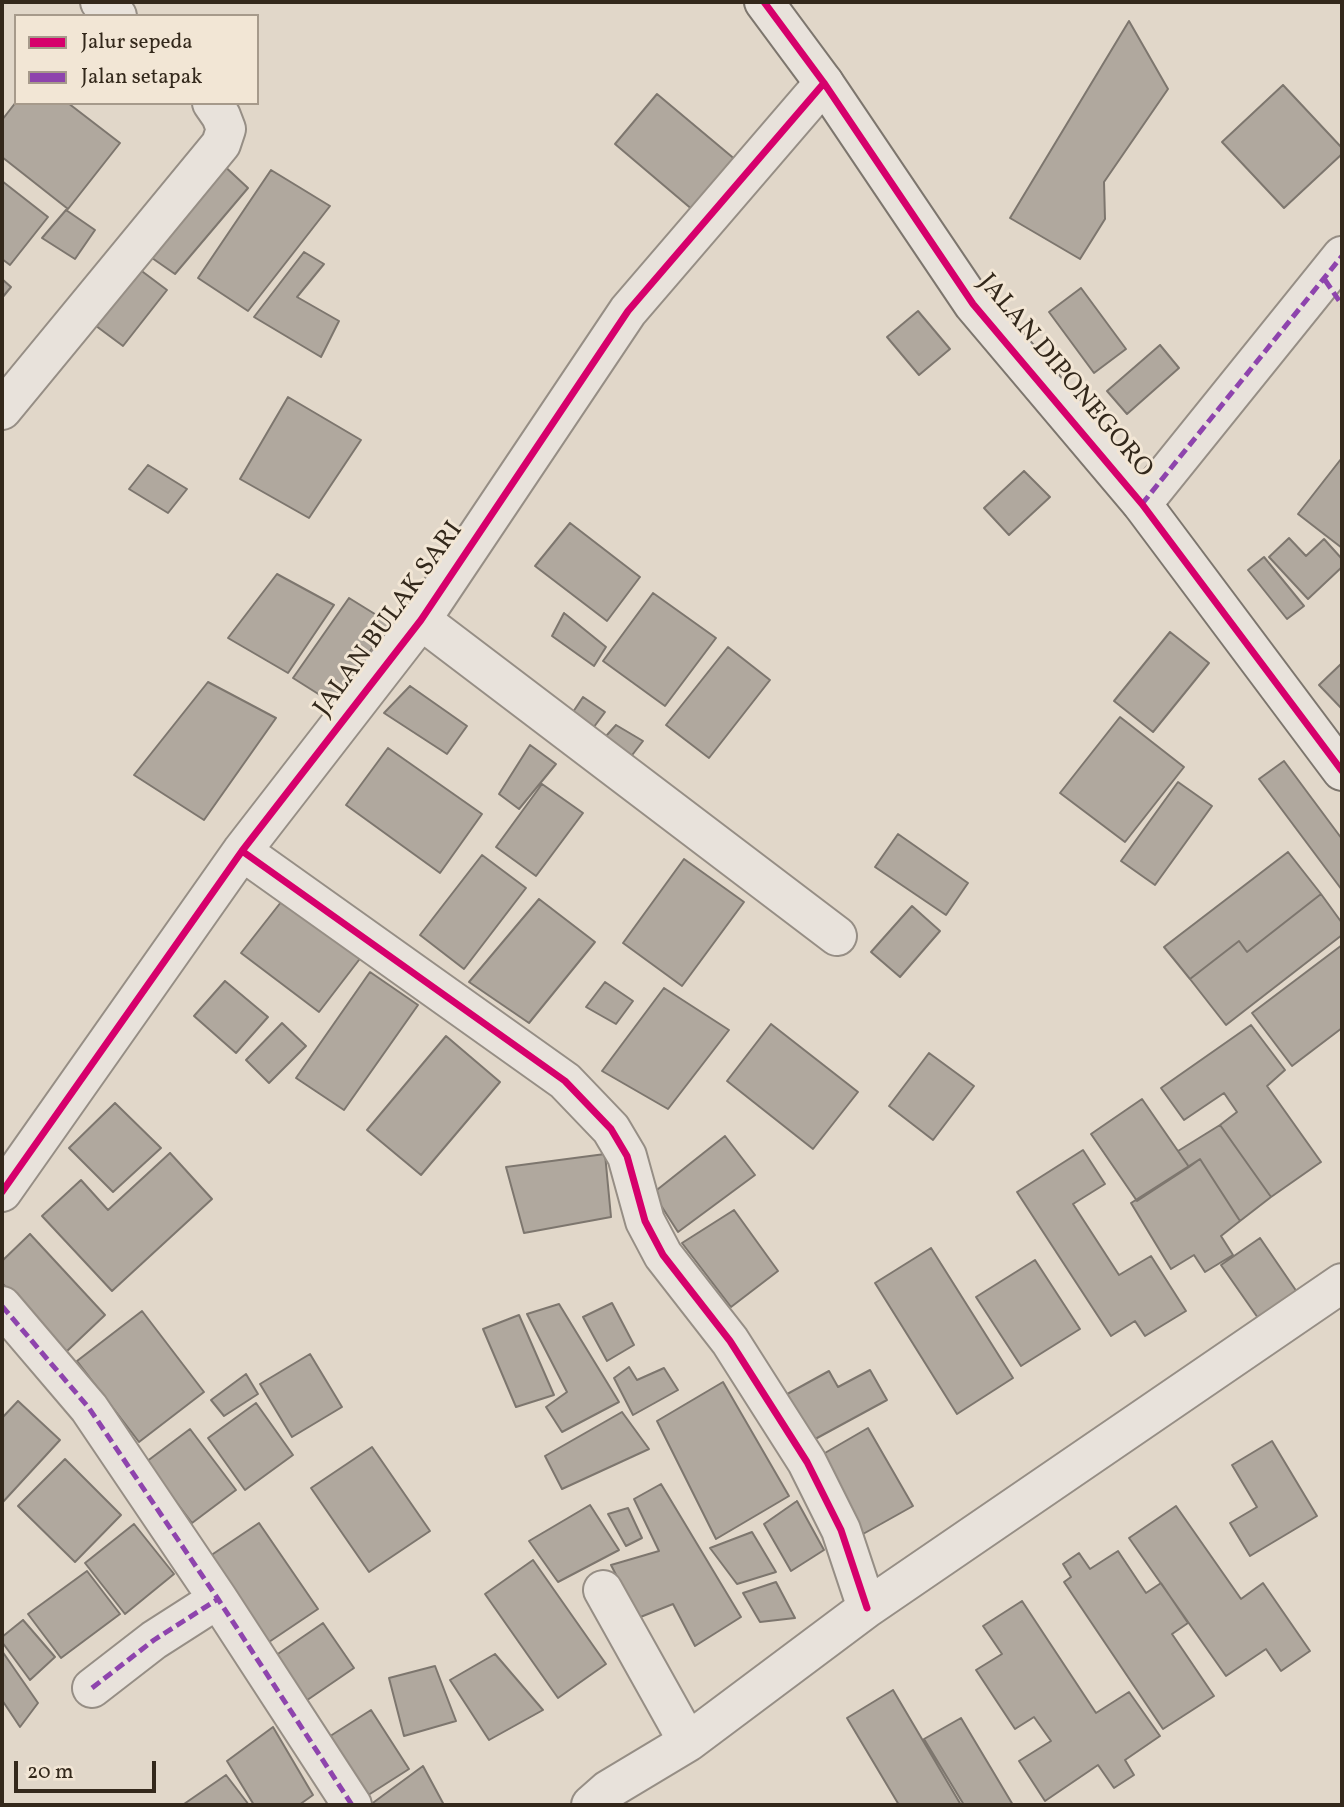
<!DOCTYPE html>
<html>
<head>
<meta charset="utf-8">
<style>
  body { margin:0 }
  #map { position:relative; width:1344px; height:1807px; overflow:hidden; background:#e1d7c9; font-family:Vollkorn,serif }
  canvas { display:block }
  .frame { position:absolute; inset:0; border:4px solid #33281b; pointer-events:none }
  .legend { position:absolute; left:14px; top:14px; width:245px; height:91px; box-sizing:border-box; background:#f2e6d5; border:2px solid #a69a8b; margin:0; padding:9px 12px; list-style:none; font-size:21px; color:#33281b }
  .legend li { display:flex; align-items:center; gap:14px; height:35px }
  .legend b { width:35px; border:2px solid #a69a8b }
  .scale { position:absolute; left:14px; top:1761px; width:142px; height:32px; box-sizing:border-box; border:4px solid #33281b; border-top:0; padding-left:9px; font-size:21px; line-height:24px; white-space:nowrap; color:#33281b; -webkit-text-stroke:5px #f2e6d5; paint-order:stroke }
</style>
</head>
<body>
<div id="map">
<canvas width="1344" height="1807"></canvas>
<div class="frame"></div>
<ul class="legend">
<li><b style="height:9px;background:#d6006c"></b>Jalur sepeda</li>
<li><b style="height:9px;background:#8e44ad"></b>Jalan setapak</li>
</ul>
<div class="scale">20 m</div>
</div>
<script>
const ctx = document.querySelector('canvas').getContext('2d');
ctx.lineJoin = 'round';
function fillPath(path, color) { ctx.fillStyle = color; ctx.fill(path, 'evenodd'); }
const poly = rows => new Path2D(rows.map(r => 'M' + r).join(''));
function strokePath(path, color, width, dash) { ctx.strokeStyle = color; ctx.lineWidth = width; ctx.lineCap = dash ? 'butt' : 'round'; ctx.setLineDash(dash || []); ctx.stroke(path); }
function label(font, color, halo, rows, align = 'center') {
  ctx.font = font + ' Vollkorn,serif'; ctx.lineWidth = 6; ctx.setLineDash([]); ctx.textBaseline = 'middle'; ctx.strokeStyle = halo; ctx.fillStyle = color; for (const [text, x, y, turn = 0] of rows) {
    ctx.save(); ctx.translate(x, y); ctx.rotate((+turn || 0) * Math.PI / 180); ctx.textAlign = isNaN(turn) ? turn : align; if (halo) ctx.strokeText(text, 0, 0); ctx.fillText(text, 0, 0); ctx.restore();
  }
}
const building = poly([
  [1129,21,1168,89,1104,182,1105,219,1080,259,1010,218,1129,21],
  [1283,85,1342,148,1342,154,1284,208,1222,142,1283,85],
  [657,94,737,161,694,211,615,144,657,94],
  [16,102,68,103,120,143,68,209,2,157,2,120,16,102],
  [220,162,248,188,175,274,142,251,220,162],
  [271,170,330,206,248,311,198,278,271,170],
  [2,181,48,217,10,265,2,259,2,181],
  [66,210,95,230,75,259,42,238,66,210],
  [304,252,324,264,297,297,339,321,321,357,254,317,304,252],
  [131,263,167,290,123,346,84,317,131,263],
  [2,279,11,287,2,298,2,279],
  [1081,288,1126,349,1094,373,1049,312,1081,288],
  [918,311,950,349,919,375,887,337,918,311],
  [1160,345,1179,368,1127,414,1107,391,1160,345],
  [288,397,361,440,309,518,240,479,288,397],
  [1341,459,1342,460,1342,548,1298,514,1341,459],
  [148,465,187,489,168,513,129,489,148,465],
  [1024,471,1050,497,1009,535,984,508,1024,471],
  [570,523,640,577,607,621,535,566,570,523],
  [1289,538,1306,556,1324,539,1342,559,1342,567,1308,599,1269,557,1289,538],
  [1264,557,1304,606,1287,619,1248,570,1264,557],
  [277,574,334,605,288,673,228,638,277,574],
  [653,593,716,638,665,706,603,661,653,593],
  [349,598,391,624,331,702,293,678,349,598],
  [564,613,606,647,594,666,552,636,564,613],
  [1170,632,1209,663,1153,732,1114,701,1170,632],
  [728,647,770,680,709,758,666,725,728,647],
  [1342,663,1342,709,1319,685,1342,663],
  [208,682,276,718,204,820,134,775,208,682],
  [410,686,467,726,447,754,384,713,410,686],
  [583,697,605,712,588,735,567,721,583,697],
  [1120,717,1184,767,1125,842,1060,793,1120,717],
  [616,725,643,741,626,763,598,745,616,725],
  [530,745,556,764,519,809,499,794,530,745],
  [388,748,482,814,440,873,346,805,388,748],
  [1284,761,1342,839,1342,890,1259,779,1284,761],
  [1178,782,1212,806,1155,885,1121,861,1178,782],
  [542,784,583,813,536,876,496,847,542,784],
  [898,834,968,883,946,915,875,867,898,834],
  [1288,852,1321,894,1247,952,1239,941,1190,979,1164,947,1288,852],
  [482,855,526,888,464,969,420,935,482,855],
  [684,859,744,902,682,986,623,943,684,859],
  [1321,894,1342,923,1342,935,1226,1025,1190,979,1239,941,1247,952,1321,894],
  [285,897,362,956,319,1012,241,953,285,897],
  [539,899,595,942,529,1023,469,982,539,899],
  [912,906,940,931,900,977,871,952,912,906],
  [1342,945,1342,1028,1292,1066,1252,1013,1342,945],
  [370,972,418,1005,344,1110,296,1078,370,972],
  [225,981,268,1017,236,1053,194,1016,225,981],
  [605,982,633,1001,616,1024,586,1007,605,982],
  [664,988,729,1030,668,1109,602,1071,664,988],
  [282,1023,306,1046,269,1083,246,1060,282,1023],
  [771,1024,858,1092,813,1149,727,1081,771,1024],
  [1251,1025,1285,1070,1267,1086,1321,1162,1271,1197,1220,1125,1237,1112,1224,1093,1184,1120,1161,1088,1251,1025],
  [446,1036,500,1082,421,1175,367,1130,446,1036],
  [929,1053,974,1086,933,1140,889,1106,929,1053],
  [1142,1099,1189,1167,1137,1201,1091,1134,1142,1099],
  [115,1103,161,1148,113,1192,69,1148,115,1103],
  [1220,1125,1271,1197,1240,1221,1200,1159,1189,1167,1178,1151,1220,1125],
  [725,1136,755,1175,678,1232,653,1193,725,1136],
  [1083,1150,1105,1184,1073,1204,1119,1275,1151,1256,1186,1311,1145,1336,1135,1321,1111,1336,1017,1192,1083,1150],
  [170,1153,212,1199,112,1291,42,1216,81,1180,108,1210,170,1153],
  [605,1154,611,1217,524,1233,506,1167,605,1154],
  [1200,1159,1240,1221,1221,1236,1233,1255,1205,1272,1194,1255,1171,1269,1131,1203,1200,1159],
  [734,1210,778,1271,731,1307,682,1243,734,1210],
  [30,1234,105,1315,66,1352,2,1283,2,1261,30,1234],
  [1260,1238,1297,1292,1258,1318,1221,1265,1260,1238],
  [931,1248,1013,1378,957,1414,875,1283,931,1248],
  [1035,1260,1080,1329,1021,1366,976,1297,1035,1260],
  [612,1303,634,1345,607,1361,583,1317,612,1303],
  [559,1304,619,1402,562,1432,546,1407,567,1392,527,1314,559,1304],
  [142,1311,204,1392,139,1442,77,1361,142,1311],
  [519,1315,554,1395,516,1407,483,1329,519,1315],
  [310,1354,342,1407,292,1437,260,1384,310,1354],
  [629,1367,637,1380,664,1368,678,1390,633,1415,614,1378,629,1367],
  [870,1370,887,1400,806,1444,780,1398,829,1371,838,1387,870,1370],
  [246,1374,258,1394,224,1416,211,1400,246,1374],
  [723,1382,789,1496,716,1539,657,1421,723,1382],
  [18,1401,60,1440,2,1503,2,1418,18,1401],
  [256,1403,293,1455,245,1490,208,1438,256,1403],
  [622,1412,649,1449,562,1489,545,1456,622,1412],
  [868,1428,913,1506,863,1534,818,1457,868,1428],
  [190,1429,236,1490,192,1523,146,1462,190,1429],
  [1272,1441,1317,1516,1250,1556,1230,1523,1257,1507,1232,1465,1272,1441],
  [372,1447,430,1531,369,1572,311,1488,372,1447],
  [65,1459,121,1515,75,1562,18,1506,65,1459],
  [661,1484,741,1617,695,1646,673,1604,638,1618,611,1565,659,1551,634,1499,661,1484],
  [797,1501,824,1550,791,1571,764,1524,797,1501],
  [590,1505,619,1550,558,1582,529,1541,590,1505],
  [1176,1506,1241,1599,1263,1583,1310,1651,1281,1671,1266,1649,1226,1676,1129,1538,1176,1506],
  [628,1508,642,1538,626,1546,608,1514,628,1508],
  [259,1523,318,1609,266,1644,207,1558,259,1523],
  [134,1524,174,1574,125,1614,85,1563,134,1524],
  [752,1532,776,1572,737,1584,710,1548,752,1532],
  [1118,1551,1146,1593,1161,1583,1188,1623,1172,1634,1214,1696,1163,1729,1064,1582,1071,1577,1063,1564,1079,1553,1090,1569,1118,1551],
  [533,1560,606,1664,558,1698,485,1594,533,1560],
  [87,1571,120,1614,61,1658,28,1614,87,1571],
  [776,1582,795,1618,760,1622,743,1593,776,1582],
  [1022,1601,1096,1713,1129,1692,1160,1736,1125,1760,1134,1775,1114,1788,1098,1765,1045,1801,1019,1761,1051,1741,1034,1717,1015,1729,976,1670,1002,1654,983,1626,1022,1601],
  [23,1620,55,1657,30,1680,2,1642,2,1637,23,1620],
  [323,1623,354,1668,300,1705,269,1660,323,1623],
  [2,1651,38,1703,20,1727,2,1700,2,1651],
  [495,1654,543,1710,489,1740,450,1680,495,1654],
  [435,1666,456,1721,404,1736,389,1678,435,1666],
  [893,1690,961,1805,899,1805,847,1718,893,1690],
  [371,1710,409,1769,362,1799,324,1740,371,1710],
  [961,1718,1013,1805,964,1805,924,1739,961,1718],
  [273,1727,313,1795,299,1805,254,1805,227,1761,273,1727],
  [423,1766,444,1805,370,1805,423,1766],
  [226,1775,249,1805,185,1805,184,1804,226,1775]
]);
const street = poly([
  [100,2,117,16],
  [2,410,221,144,226,129,221,116,212,103],
  [1142,504,1342,256],
  [421,620,837,936],
  [242,851,565,1081,611,1129,627,1156,645,1221,663,1255,730,1341,807,1462,841,1530,867,1608],
  [2,1192,242,851,421,620,628,311,824,83],
  [2,1306,89,1408,218,1599,352,1805],
  [603,1590,688,1742],
  [92,1688,154,1640,218,1599],
  [591,1805,608,1790,688,1742,867,1608,1342,1283]
]);
const secondary = poly([
  [764,2,824,83,973,304,1142,504,1342,771]
]);
const quiet = poly([
  [1325,280,1342,305],
  [1142,504,1342,256],
  [2,1306,89,1408,218,1599,352,1805],
  [92,1688,154,1640,218,1599]
]);
const cycleway = poly([
  [764,2,824,83,973,304,1142,504,1342,771],
  [242,851,565,1081,611,1129,627,1156,645,1221,663,1255,730,1341,807,1462,841,1530,867,1608],
  [2,1192,242,851,421,620,628,311,824,83]
]);
const streetNames = [
  ["JALAN DIPONEGORO",1064,377,50],
  ["JALAN BULAK SARI",390,620,-54]
];
fillPath(building, '#b0a89e');
strokePath(building, '#7d766e', 2);
strokePath(street, '#968e85', 42);
strokePath(secondary, '#7d766e', 42);
strokePath(street, '#e8e2db', 38);
strokePath(secondary, '#e8e2db', 38);
strokePath(quiet, '#8e44ad', 5, [10, 5]);
strokePath(cycleway, '#d6006c', 7);
label('26px', '#33281b', '#f2e6d5', streetNames);
</script>
</body>
</html>
